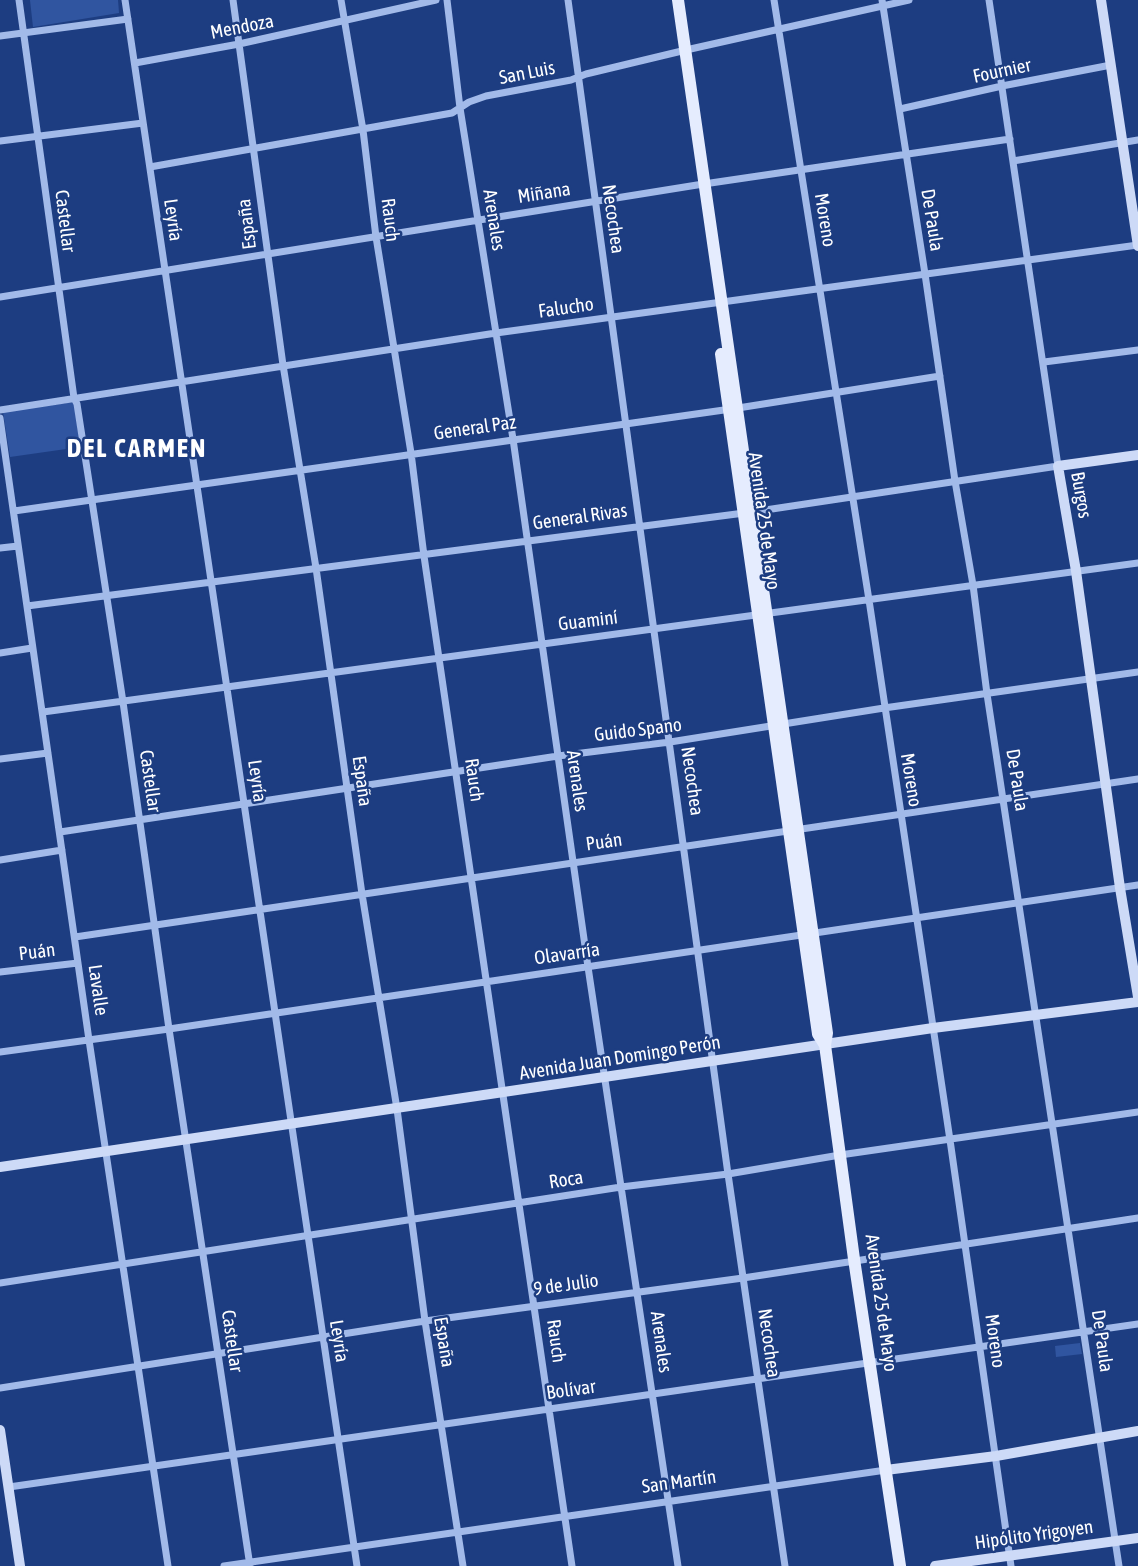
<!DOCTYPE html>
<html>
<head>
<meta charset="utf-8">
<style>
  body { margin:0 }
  canvas { display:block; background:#1d3d81 }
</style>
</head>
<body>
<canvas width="1138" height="1566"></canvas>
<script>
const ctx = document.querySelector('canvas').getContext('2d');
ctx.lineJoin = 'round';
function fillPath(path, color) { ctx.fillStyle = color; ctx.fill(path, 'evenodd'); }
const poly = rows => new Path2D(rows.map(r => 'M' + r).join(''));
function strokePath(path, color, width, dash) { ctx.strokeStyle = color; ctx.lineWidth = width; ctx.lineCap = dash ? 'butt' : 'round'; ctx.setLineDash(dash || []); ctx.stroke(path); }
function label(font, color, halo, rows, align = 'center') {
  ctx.font = font + ' "Asap Condensed",sans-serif'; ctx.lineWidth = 5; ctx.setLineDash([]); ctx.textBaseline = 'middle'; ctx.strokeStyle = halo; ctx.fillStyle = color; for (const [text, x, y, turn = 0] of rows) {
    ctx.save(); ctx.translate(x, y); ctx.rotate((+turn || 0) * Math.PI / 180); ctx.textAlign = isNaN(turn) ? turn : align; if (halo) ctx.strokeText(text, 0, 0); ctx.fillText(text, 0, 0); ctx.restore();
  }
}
const green = poly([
  [30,0,118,0,119,13,33,27],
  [74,402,80,447,10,457,3,412],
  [1080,1343,1082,1354,1056,1357,1055,1346]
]);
const street = poly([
  [19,0,74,398,77,404,123,702,169,1029,250,1566],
  [125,0,357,1566],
  [233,0,283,365,316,568,362,894,397,1109,425,1321,463,1566],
  [341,0,363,130,376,237,411,453,424,556,572,1566],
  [447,0,460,108,513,439,588,967,678,1566],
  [568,0,728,1174,785,1566],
  [774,0,869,600,950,1140,1011,1566],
  [882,0,925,274,955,481,973,585,987,694,1119,1566],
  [0,36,128,19],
  [135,63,239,44,436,0],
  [900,109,1002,86,1111,65],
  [0,141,143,123],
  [1013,161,1138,140],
  [150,167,452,113,469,102,486,96,571,80,586,74,686,50,909,0],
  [0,297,697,185,1010,139],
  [1044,362,1138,350],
  [0,410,496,333,1138,245],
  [0,418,89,1040,168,1566],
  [14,511,738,408,940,376],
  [0,548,18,546],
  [27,606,752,512,1058,466,989,0],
  [0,653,32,648],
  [43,712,1138,563],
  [0,759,48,753],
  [60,832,558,756,670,742,884,708,1138,672],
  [0,860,62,850],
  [75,937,1138,779],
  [0,972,78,963],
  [0,1052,169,1029,1138,885],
  [0,1283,621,1187,728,1174,840,1155,1138,1112],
  [0,1388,425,1321,743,1278,1138,1218],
  [9,1487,1138,1324],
  [224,1566,886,1470]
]);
const secondary = poly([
  [1101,0,1138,246],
  [1138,455,1058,466,1076,571,1120,888,1138,997],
  [0,1167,933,1028,1138,1002],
  [0,1430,20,1566],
  [886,1470,996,1456,1138,1431],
  [935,1566,1138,1538]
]);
const primary = poly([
  [678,0,827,1033,825,1045,854,1259,900,1566],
  [721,354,818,1034,825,1045]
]);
const streetNames = [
  ["Mendoza",242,27,-11],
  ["Fournier",1002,71,-12],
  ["San Luis",527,73,-11],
  ["Miñana",544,193,-9],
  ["Necochea",613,219,82],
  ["Leyría",173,220,82],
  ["Rauch",390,220,83],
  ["Arenales",494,220,81],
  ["Moreno",825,220,81],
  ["De Paula",932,220,81],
  ["Castellar",65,221,83],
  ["España",247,224,-97],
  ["Falucho",566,308,-8],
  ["General Paz",475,428,-8],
  ["Burgos",1081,495,80],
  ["General Rivas",580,517,-8],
  ["Avenida 25 de Mayo",764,521,82],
  ["Guaminí",588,621,-7],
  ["Guido Spano",638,730,-7],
  ["Rauch",474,780,82],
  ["Moreno",911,780,81],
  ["De Paula",1017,780,81],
  ["Castellar",150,781,82],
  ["Leyría",257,781,82],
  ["España",362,781,82],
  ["Arenales",577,781,82],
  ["Necochea",692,781,82],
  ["Puán",604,842,-8],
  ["Puán",37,952,-7],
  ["Olavarría",567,954,-8],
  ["Lavalle",98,990,82],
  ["Avenida Juan Domingo Perón",620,1058,-9],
  ["Roca",566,1180,-9],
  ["9 de Julio",566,1285,-8],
  ["Avenida 25 de Mayo",881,1303,82],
  ["Castellar",232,1341,82],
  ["Leyría",339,1341,81],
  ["Rauch",556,1341,82],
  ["Moreno",995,1341,82],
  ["De Paula",1102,1341,82],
  ["España",444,1342,81],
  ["Arenales",661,1342,82],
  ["Necochea",769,1343,82],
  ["Bolívar",571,1390,-8],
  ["San Martín",679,1482,-8],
  ["Hipólito Yrigoyen",1034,1535,-8]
];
const districtNames = [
  ["DEL CARMEN",137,449]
];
fillPath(green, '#3055a0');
strokePath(street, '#a2bae9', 7);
strokePath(secondary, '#cddaf7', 10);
strokePath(primary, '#e5ecfe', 12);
label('19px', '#fff', '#1d3d81', streetNames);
ctx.letterSpacing = '2px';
label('bold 26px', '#fff', '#1d3d81', districtNames);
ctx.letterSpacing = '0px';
</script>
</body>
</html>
